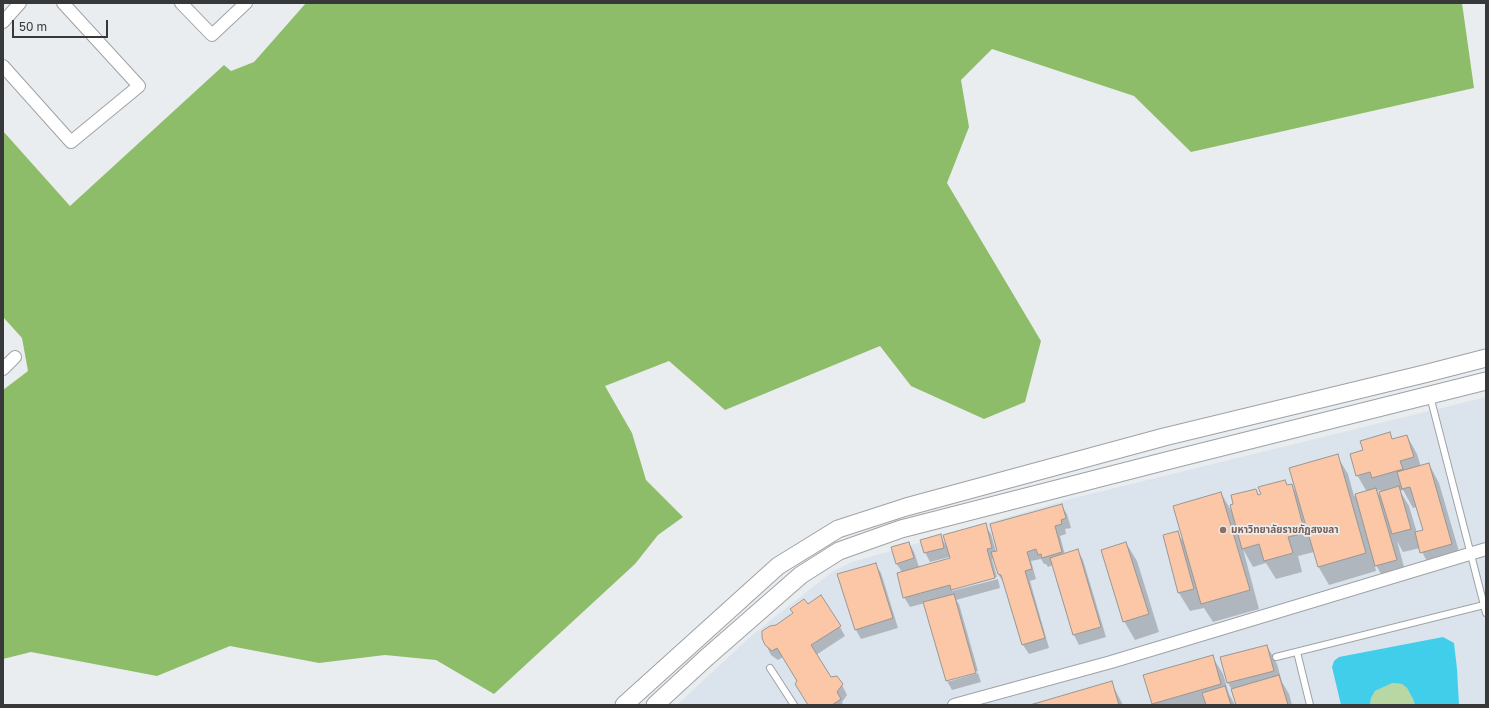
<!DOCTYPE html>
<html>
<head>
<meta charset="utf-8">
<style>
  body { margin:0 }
  #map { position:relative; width:1489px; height:708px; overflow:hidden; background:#eaedf0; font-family:"Golos Text",sans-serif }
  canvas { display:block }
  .frame { position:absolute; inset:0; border:4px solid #363839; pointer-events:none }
  .scale { position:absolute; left:12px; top:20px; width:96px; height:18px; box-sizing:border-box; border:2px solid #363839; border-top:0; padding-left:5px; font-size:12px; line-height:14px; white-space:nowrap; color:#363839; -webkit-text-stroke:3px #eaedf0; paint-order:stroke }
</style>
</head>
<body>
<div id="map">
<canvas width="1489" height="708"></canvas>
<div class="frame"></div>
<div class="scale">50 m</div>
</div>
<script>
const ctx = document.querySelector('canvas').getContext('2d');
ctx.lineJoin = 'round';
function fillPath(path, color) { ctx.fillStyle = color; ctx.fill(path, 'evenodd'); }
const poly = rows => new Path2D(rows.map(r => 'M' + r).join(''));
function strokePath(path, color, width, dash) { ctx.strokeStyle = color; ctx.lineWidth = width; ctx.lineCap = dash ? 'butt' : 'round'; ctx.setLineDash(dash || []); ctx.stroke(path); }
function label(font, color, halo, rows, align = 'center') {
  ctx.font = font + ' "Golos Text","Noto Sans Thai",sans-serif'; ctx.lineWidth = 3.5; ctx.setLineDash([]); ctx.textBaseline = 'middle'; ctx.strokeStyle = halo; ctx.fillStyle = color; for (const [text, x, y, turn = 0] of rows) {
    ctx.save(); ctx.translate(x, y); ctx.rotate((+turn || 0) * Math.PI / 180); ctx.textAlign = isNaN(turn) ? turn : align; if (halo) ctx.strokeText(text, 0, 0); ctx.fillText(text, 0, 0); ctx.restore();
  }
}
const built = poly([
  [1486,397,1486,705,677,705,752,635,833,571,852,562,1070,499]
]);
const green = poly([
  [1391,683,1402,684,1407,688,1413,699,1415,705,1370,705,1371,698,1375,691]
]);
const forest = poly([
  [306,3,1462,3,1474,88,1191,152,1134,96,992,49,961,80,969,127,947,183,1041,341,1025,402,984,419,911,386,880,346,725,410,669,361,605,386,632,433,646,480,683,517,658,535,635,564,494,694,436,660,385,655,319,663,230,646,157,676,31,652,3,659,3,390,28,371,22,338,3,317,3,131,70,206,224,65,231,71,254,62]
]);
const water = poly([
  [1443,637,1454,643,1457,669,1459,705,1415,705,1413,699,1407,688,1402,684,1392,683,1375,691,1371,698,1370,705,1341,705,1332,667,1334,661,1339,657]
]);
const shadow = poly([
  [1389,433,1393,440,1407,436,1417,454,1421,467,1429,464,1439,483,1462,562,1432,571,1420,548,1403,552,1397,541,1407,578,1387,584,1374,562,1376,571,1329,585,1318,566,1314,552,1298,556,1302,572,1276,579,1266,563,1253,567,1243,549,1259,609,1213,622,1204,608,1190,611,1179,593,1164,536,1177,532,1184,543,1221,493,1233,514,1256,490,1259,496,1292,485,1296,493,1337,456,1348,474,1354,496,1367,492,1357,475,1364,451],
  [1380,490,1381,492,1382,500,1377,491],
  [1403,490,1413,508,1417,507,1424,531,1417,533,1409,506,1400,491],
  [1061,505,1067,514,1071,528,1065,529,1066,534,1060,536,1065,555,1078,551,1083,560,1106,637,1079,645,1074,635,1053,565,1048,567,1046,564,1044,564,1041,559,1031,561,1036,579,1030,581,1049,648,1029,654,1023,645,1004,583,998,574,994,558,992,559,997,577,952,589,952,591,998,579,1000,588,956,600,959,604,978,671,947,680,947,682,978,673,981,682,952,690,947,681,925,603,910,607,904,597,902,572,896,563,909,543,914,552,919,567,954,558,953,556,930,562,925,552,940,536,947,547,985,525,991,534,996,552],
  [1126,543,1137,561,1159,632,1135,640,1124,621],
  [875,564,881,573,898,628,861,639,856,630,839,575],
  [808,605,840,627,845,636,816,655,831,678,842,685,847,695,842,702,843,705,809,705,798,681,783,657,778,660,771,655,766,645,776,626],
  [1267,646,1277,664,1282,682,1289,694,1292,705,1237,705,1234,693,1228,683,1221,657],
  [1212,656,1223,674,1229,694,1235,705,1153,705,1144,676],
  [1111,682,1123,705,1034,705]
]);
const building = poly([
  [1390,432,1392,439,1407,435,1414,457,1400,461,1403,469,1372,478,1370,472,1356,476,1350,454,1363,450,1360,441,1390,432],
  [1338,454,1366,553,1318,567,1289,468,1338,454],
  [1429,463,1452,544,1420,553,1415,532,1423,530,1410,487,1402,489,1397,472,1429,463],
  [1285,480,1287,485,1292,484,1305,533,1288,537,1293,553,1264,561,1259,544,1242,549,1230,505,1233,504,1231,495,1256,489,1258,495,1261,494,1258,487,1285,480],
  [1399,486,1411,529,1392,534,1379,492,1399,486],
  [1376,488,1397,560,1375,566,1355,494,1376,488],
  [1221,492,1250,590,1201,604,1173,506,1221,492],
  [1062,504,1066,518,1061,520,1062,524,1055,526,1062,552,1042,558,1041,554,1038,555,1036,549,1027,552,1032,569,1025,571,1045,638,1022,645,1001,575,998,574,991,552,997,551,990,524,1062,504],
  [986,523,992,548,987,549,995,578,951,590,950,585,903,598,897,573,950,558,943,535,986,523],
  [1178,531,1194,589,1178,593,1163,535,1178,531],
  [941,534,944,548,924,553,920,540,941,534],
  [909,542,914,558,896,564,891,547,909,542],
  [1126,542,1149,614,1123,622,1101,550,1126,542],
  [1078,549,1101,627,1073,635,1050,558,1078,549],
  [876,563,893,618,855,630,837,574,876,563],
  [954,594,976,673,946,681,923,602,954,594],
  [821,595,841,626,811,645,831,677,837,676,843,684,837,692,841,699,832,705,808,705,795,684,797,681,777,648,772,651,765,645,762,638,762,631,770,626,776,625,793,613,790,609,804,599,808,604,821,595],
  [1267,645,1274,671,1227,683,1220,657,1267,645],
  [1213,655,1221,684,1152,704,1143,675,1213,655],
  [1279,675,1288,705,1236,705,1231,689,1279,675],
  [1112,681,1119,705,1030,705,1112,681],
  [1225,686,1231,705,1206,705,1202,693,1225,686]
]);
const lane = poly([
  [1430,396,1486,613],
  [1297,652,1310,705],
  [1276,657,1484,605],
  [770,668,794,705]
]);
const street = poly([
  [181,3,212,35,246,3],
  [3,22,20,3],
  [3,66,71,142,139,86,63,3],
  [3,369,15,357],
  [954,705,1111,662,1486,549]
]);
const secondary = poly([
  [624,705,778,566,838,529,906,507,1164,437,1424,374,1486,358],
  [655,705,706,658,801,575,839,551,901,529,1166,461,1486,381]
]);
const markers = [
  [1223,530,4,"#8d6e63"]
];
const educationNames = [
  ["มหาวิทยาลัยราชภัฏสงขลา",1231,530]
];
fillPath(built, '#dbe4ed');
fillPath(green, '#b9d7a3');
fillPath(forest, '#8ebd6a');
fillPath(water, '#41ceeb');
fillPath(shadow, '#0003');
fillPath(building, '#fbc7a6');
strokePath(building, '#9a9795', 1);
strokePath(lane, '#9fa2a5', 8);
strokePath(street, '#9fa2a5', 14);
strokePath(secondary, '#9fa2a5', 19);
strokePath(lane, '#fff', 6);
strokePath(street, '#fff', 12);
strokePath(secondary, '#fff', 17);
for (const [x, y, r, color] of markers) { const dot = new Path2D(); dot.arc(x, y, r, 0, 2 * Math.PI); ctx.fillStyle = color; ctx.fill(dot); strokePath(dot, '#eaedf0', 1.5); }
label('bold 10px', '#785e54', '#eaedf0', educationNames, 'left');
</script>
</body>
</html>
